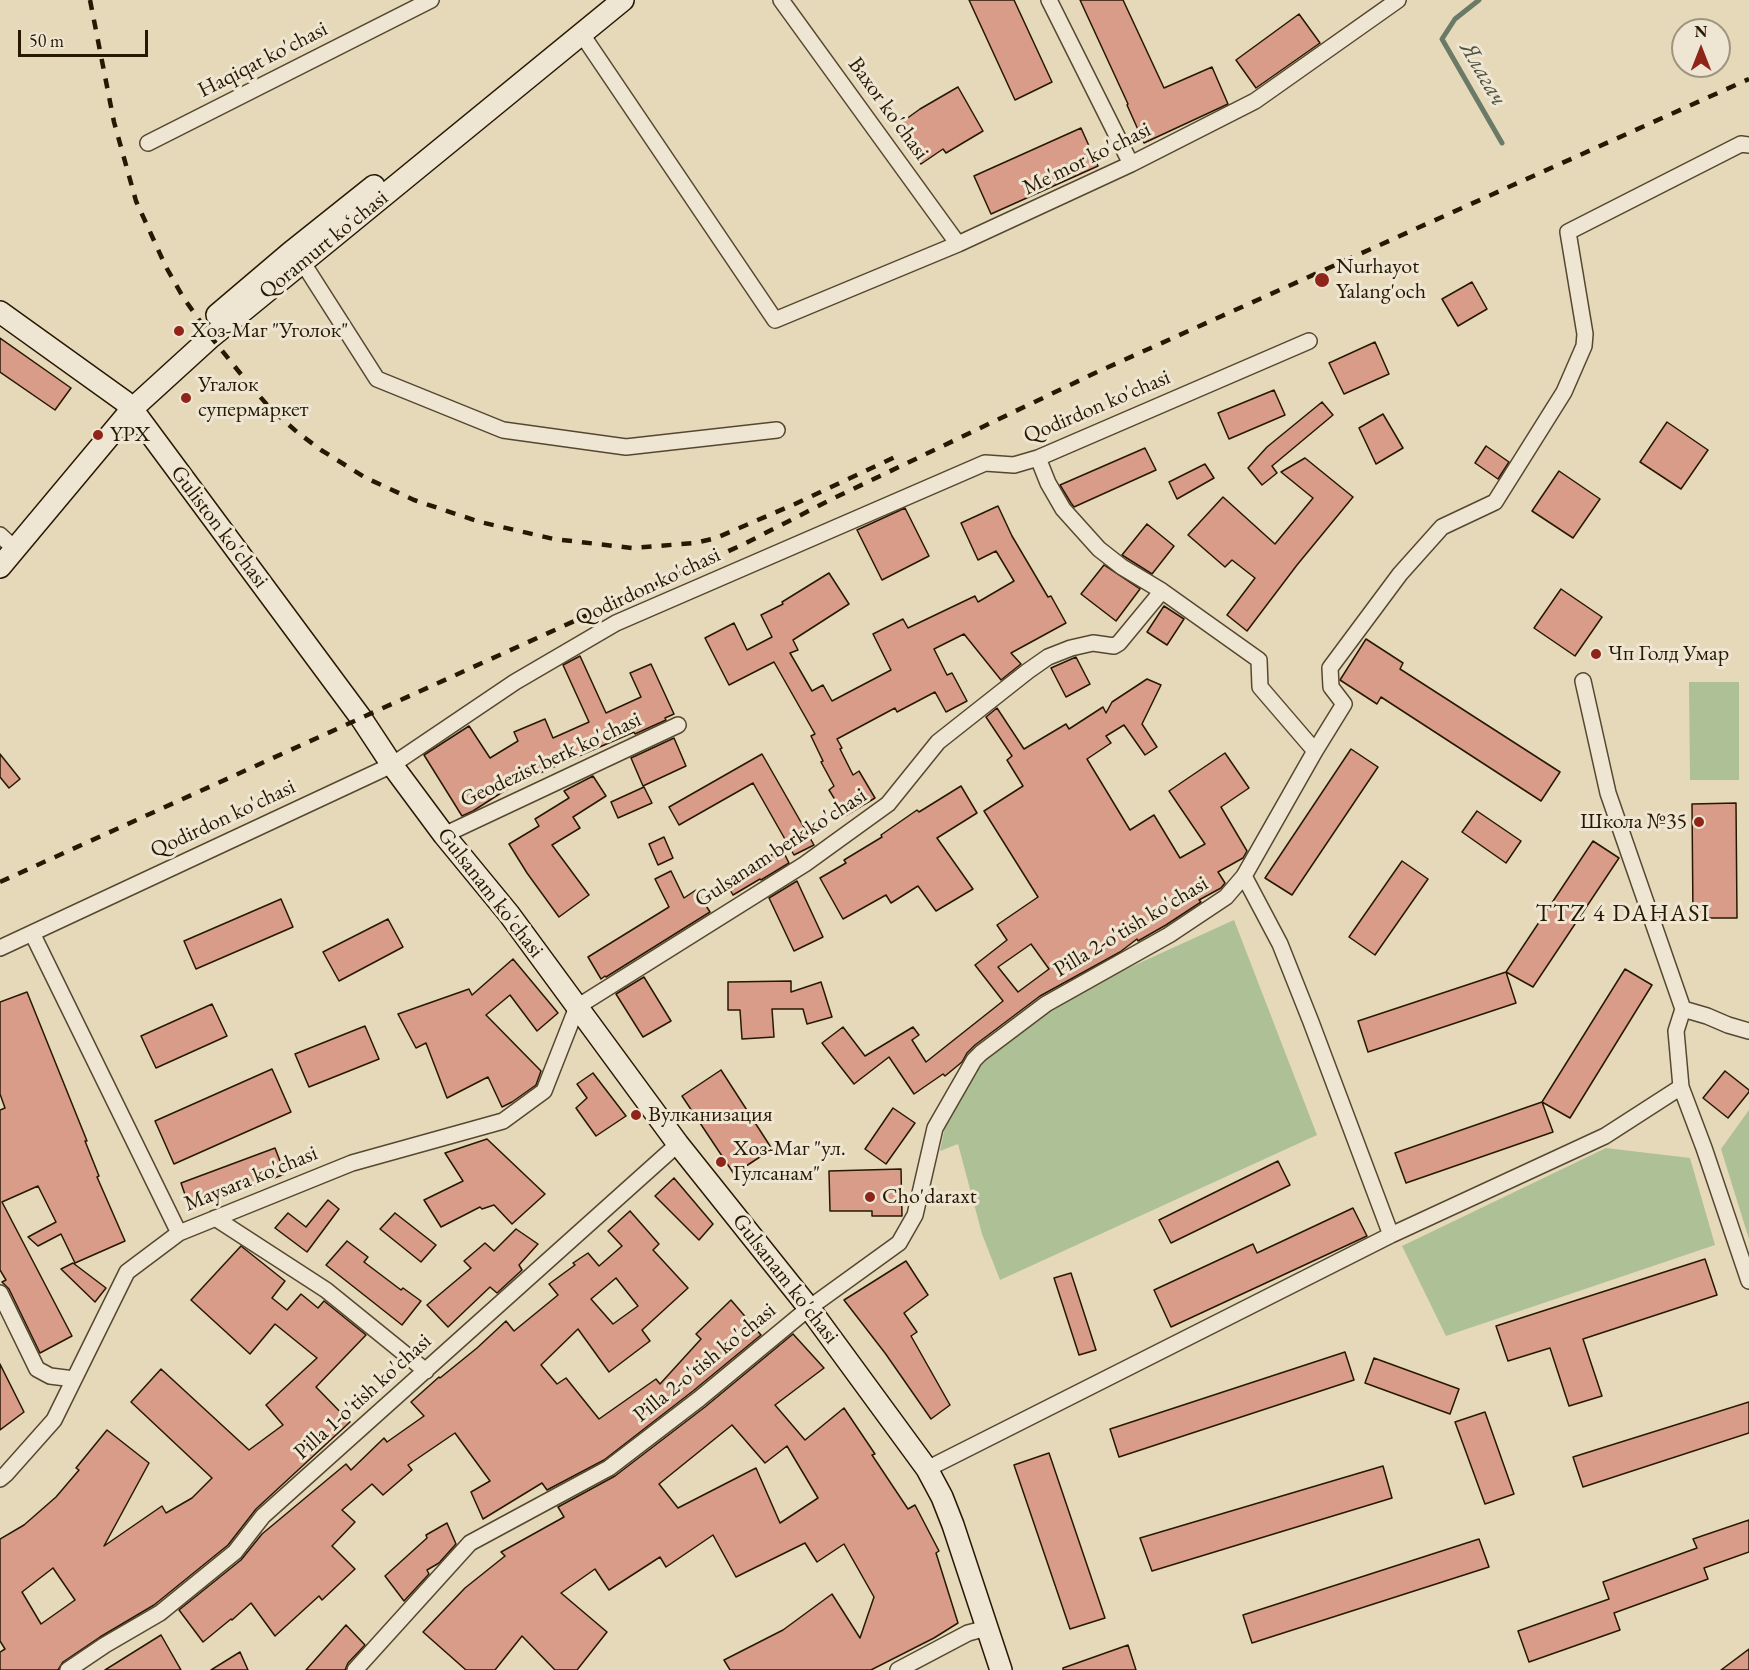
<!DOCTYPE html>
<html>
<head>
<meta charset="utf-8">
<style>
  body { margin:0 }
  #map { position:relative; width:1749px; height:1670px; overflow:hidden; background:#e5d9ba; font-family:"EB Garamond",serif }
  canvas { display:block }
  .north { position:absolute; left:1671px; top:18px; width:60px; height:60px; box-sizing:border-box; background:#eee6d2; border:2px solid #9e947f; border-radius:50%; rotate:0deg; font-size:16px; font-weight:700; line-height:24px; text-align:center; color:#271802 }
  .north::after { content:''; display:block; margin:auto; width:21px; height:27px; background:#8f2418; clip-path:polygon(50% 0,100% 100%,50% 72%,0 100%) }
  .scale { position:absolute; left:18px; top:30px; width:130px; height:27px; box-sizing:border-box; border:3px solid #271802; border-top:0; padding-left:8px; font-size:18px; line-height:21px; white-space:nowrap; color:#271802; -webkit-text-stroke:4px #eee6d2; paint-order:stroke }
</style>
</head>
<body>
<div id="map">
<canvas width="1749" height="1670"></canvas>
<div class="north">N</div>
<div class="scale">50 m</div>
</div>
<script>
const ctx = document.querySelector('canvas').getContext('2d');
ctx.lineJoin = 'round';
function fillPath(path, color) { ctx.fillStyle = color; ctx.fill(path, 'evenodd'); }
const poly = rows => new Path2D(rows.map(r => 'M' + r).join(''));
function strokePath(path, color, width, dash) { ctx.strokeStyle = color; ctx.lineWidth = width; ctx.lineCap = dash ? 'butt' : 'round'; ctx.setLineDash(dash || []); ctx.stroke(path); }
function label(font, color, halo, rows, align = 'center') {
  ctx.font = font + ' "EB Garamond",serif'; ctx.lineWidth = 6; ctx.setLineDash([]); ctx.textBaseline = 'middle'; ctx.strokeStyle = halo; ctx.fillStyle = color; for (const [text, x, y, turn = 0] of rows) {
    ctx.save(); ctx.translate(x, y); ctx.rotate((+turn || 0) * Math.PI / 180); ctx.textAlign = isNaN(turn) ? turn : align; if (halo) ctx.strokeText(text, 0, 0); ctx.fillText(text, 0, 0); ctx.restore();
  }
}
const green = poly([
  [1689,682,1739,682,1739,780,1690,780],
  [1234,920,1317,1135,1000,1280,982,1234,958,1144,940,1151,948,1112,981,1063,1080,990],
  [1749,1110,1749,1239,1721,1149],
  [1606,1148,1690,1158,1715,1245,1446,1336,1402,1246]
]);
const stream = poly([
  [1479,0,1455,19,1442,39,1502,143]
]);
const building = poly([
  [969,0,1014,0,1052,82,1015,100,969,0],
  [1080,0,1123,0,1164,88,1212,67,1228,104,1144,143,1127,105,1128,104,1080,0],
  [1299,14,1320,43,1256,88,1236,60,1299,14],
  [958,87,983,131,946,153,943,149,921,164,895,127,920,109,958,87],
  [1081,128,1098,166,991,214,974,176,1081,128],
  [1472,282,1487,309,1458,326,1442,299,1472,282],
  [0,338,71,388,55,410,0,372,0,338],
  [1375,342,1389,374,1344,394,1329,363,1375,342],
  [1274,390,1285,415,1229,439,1218,413,1274,390],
  [1322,402,1333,415,1272,466,1277,473,1262,485,1248,468,1267,447,1322,402],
  [1383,414,1403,448,1376,464,1359,428,1383,414],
  [1667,422,1708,450,1681,489,1640,462,1667,422],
  [1486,446,1509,462,1498,479,1475,463,1486,446],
  [1145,448,1156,470,1074,507,1071,503,1060,485,1145,448],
  [1305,458,1353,497,1297,565,1247,631,1227,615,1255,578,1232,560,1225,567,1188,535,1223,497,1275,544,1313,498,1281,472,1305,458],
  [1205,464,1214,478,1177,499,1169,482,1205,464],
  [1559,471,1600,499,1573,538,1532,511,1559,471],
  [998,506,1012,536,1048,597,1051,596,1066,623,1011,653,1021,664,1001,680,964,634,934,649,947,675,952,673,967,701,946,712,935,692,897,712,895,708,837,739,842,748,840,749,853,775,859,771,875,798,845,816,829,790,834,786,821,762,823,761,811,736,815,734,774,662,729,685,705,638,734,623,747,650,772,637,761,615,783,604,782,602,829,573,849,604,793,640,798,650,790,653,812,691,823,685,832,701,891,670,873,634,903,619,908,628,975,596,978,602,1014,581,996,551,978,560,961,523,998,506],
  [905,508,929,556,882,580,857,530,905,508],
  [1147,524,1174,546,1152,574,1122,555,1147,524],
  [1104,565,1140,589,1116,621,1081,594,1104,565],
  [1561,589,1602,617,1575,656,1534,628,1561,589],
  [1164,606,1184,619,1167,645,1147,632,1164,606],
  [1366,639,1403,663,1400,669,1560,772,1541,801,1381,697,1377,704,1340,680,1366,639],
  [580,656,606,713,641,697,630,673,651,664,674,714,665,718,666,720,635,734,634,732,533,776,532,773,473,811,462,816,424,755,469,726,490,758,518,741,514,732,545,719,553,738,589,722,563,665,580,656],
  [1076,657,1090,684,1066,697,1051,668,1076,657],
  [1147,679,1161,685,1142,724,1157,747,1145,755,1124,725,1106,736,1111,743,1087,759,1130,830,1154,815,1180,858,1205,844,1169,791,1225,753,1249,788,1221,807,1247,851,1243,858,1218,872,1225,883,1221,888,1199,900,1201,902,1166,925,1138,941,1137,939,1120,952,1040,996,975,1045,967,1053,962,1062,945,1076,943,1074,914,1094,889,1057,854,1084,822,1043,843,1027,865,1056,913,1027,919,1035,912,1040,926,1062,1003,1001,975,965,1007,940,997,925,1038,897,984,811,1023,786,1007,760,1012,756,986,717,997,708,1024,749,1066,724,1069,729,1103,707,1106,713,1112,702,1147,679],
  [1031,944,1049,969,1018,992,998,967,1031,944],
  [674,738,686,766,643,786,631,758,674,738],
  [1351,749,1378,767,1292,895,1265,878,1351,749],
  [0,754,20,779,9,788,0,777,0,754],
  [762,754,814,845,794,855,753,783,679,825,669,807,762,754],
  [593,776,606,796,573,817,580,828,552,845,589,895,559,917,527,873,509,844,539,826,535,819,569,798,564,791,593,776],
  [961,786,977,813,937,838,973,889,936,911,918,886,891,903,886,895,843,919,820,878,846,863,844,860,882,837,881,835,917,810,919,812,961,786],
  [644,787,652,803,618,818,611,802,644,787],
  [1736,803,1737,918,1693,918,1692,804,1736,803],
  [1477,811,1521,841,1506,863,1462,832,1477,811],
  [664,837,673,858,658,865,649,844,664,837],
  [1593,841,1619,858,1533,987,1506,972,1593,841],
  [782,849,789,863,761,880,760,879,733,895,725,881,782,849],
  [1402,861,1428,879,1375,955,1349,937,1402,861],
  [671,871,684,898,696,890,710,912,606,977,605,976,601,979,588,957,669,907,655,879,671,871],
  [797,881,823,937,794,951,769,898,797,881],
  [281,899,293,927,196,969,184,941,281,899],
  [388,919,403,947,339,981,323,952,388,919],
  [513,959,558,1013,537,1031,510,995,486,1015,541,1071,536,1085,512,1102,502,1107,488,1077,447,1098,426,1043,416,1048,398,1014,469,989,472,995,513,959],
  [1625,969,1652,985,1570,1118,1542,1102,1625,969],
  [1506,972,1516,1003,1368,1052,1358,1021,1506,972],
  [644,977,671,1021,643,1037,616,994,644,977],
  [791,981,791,992,821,982,832,1017,807,1024,803,1009,772,1009,774,1037,742,1039,740,1010,728,1010,728,982,791,981],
  [27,992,87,1141,85,1141,99,1176,97,1177,125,1241,75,1263,61,1234,38,1246,28,1237,56,1222,38,1186,2,1202,72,1336,40,1353,9,1289,2,1282,6,1280,0,1270,0,1110,5,1108,0,1094,0,1002,27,992],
  [212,1004,227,1036,156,1068,141,1036,212,1004],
  [365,1026,379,1059,309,1087,295,1054,365,1026],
  [272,1069,291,1112,174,1164,155,1121,272,1069],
  [721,1070,772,1149,734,1174,682,1096,721,1070],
  [1725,1071,1749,1090,1749,1092,1728,1118,1703,1098,1725,1071],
  [593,1073,626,1116,596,1136,576,1108,587,1098,577,1084,593,1073],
  [1542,1102,1553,1132,1406,1183,1395,1153,1542,1102],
  [893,1108,915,1123,886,1164,865,1149,893,1108],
  [487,1139,545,1194,512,1224,494,1205,482,1209,480,1207,441,1227,424,1200,463,1181,445,1153,487,1139],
  [275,1148,285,1174,190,1209,181,1183,275,1148],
  [1278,1161,1290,1185,1171,1243,1159,1220,1278,1161],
  [901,1169,902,1216,872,1216,872,1211,830,1211,829,1171,901,1169],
  [674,1178,713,1224,699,1240,655,1196,674,1178],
  [328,1200,339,1209,307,1252,275,1228,288,1213,306,1227,328,1200],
  [1353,1208,1367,1236,1171,1327,1154,1290,1253,1244,1257,1253,1353,1208],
  [630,1211,659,1244,653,1250,688,1288,642,1330,650,1341,609,1372,578,1329,541,1365,557,1384,566,1378,599,1419,656,1379,660,1384,701,1339,696,1334,731,1300,761,1335,693,1391,604,1460,547,1490,542,1483,483,1519,471,1492,490,1481,455,1433,408,1465,412,1470,383,1495,372,1484,342,1510,355,1522,332,1546,355,1569,322,1600,319,1596,275,1636,251,1603,232,1620,231,1619,203,1642,179,1610,241,1560,262,1534,346,1464,351,1470,384,1438,387,1442,424,1416,411,1402,439,1377,440,1378,477,1348,506,1321,514,1331,558,1295,549,1284,575,1265,573,1263,588,1253,599,1266,622,1246,608,1231,630,1211],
  [616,1278,638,1306,613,1324,591,1299,616,1278],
  [395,1213,436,1245,421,1262,380,1229,395,1213],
  [516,1229,538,1244,519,1265,522,1270,497,1293,490,1287,448,1327,427,1305,471,1268,464,1261,485,1243,494,1251,516,1229],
  [347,1241,368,1257,364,1262,401,1290,403,1288,421,1301,402,1325,326,1265,347,1241],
  [241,1246,285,1281,272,1298,287,1310,301,1294,318,1308,324,1301,366,1335,316,1387,350,1422,256,1509,228,1545,154,1605,100,1637,63,1662,58,1670,0,1670,0,1652,5,1649,0,1641,0,1539,24,1525,56,1497,79,1470,76,1468,107,1430,149,1463,104,1546,162,1506,166,1513,192,1498,212,1478,131,1402,161,1369,249,1450,283,1425,266,1405,317,1358,275,1324,250,1354,191,1300,241,1246],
  [53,1568,75,1600,41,1624,22,1592,53,1568],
  [1705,1259,1717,1295,1583,1339,1602,1396,1569,1406,1550,1348,1508,1361,1496,1326,1705,1259],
  [906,1261,928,1295,904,1313,917,1332,911,1336,950,1405,931,1419,885,1353,844,1300,906,1261],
  [73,1263,106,1288,95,1302,61,1269,73,1263],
  [1071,1273,1096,1350,1079,1355,1054,1278,1071,1273],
  [793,1334,824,1368,775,1405,805,1440,844,1408,875,1454,872,1455,908,1509,915,1505,939,1551,936,1553,958,1623,934,1638,871,1670,730,1670,724,1660,783,1630,832,1594,860,1638,874,1597,844,1544,817,1562,805,1543,736,1577,713,1535,666,1567,660,1557,609,1590,595,1569,561,1593,607,1632,577,1670,555,1670,522,1636,495,1670,466,1670,423,1632,465,1588,505,1556,501,1552,564,1517,558,1507,615,1476,705,1407,793,1334],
  [732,1425,765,1463,787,1446,818,1498,780,1523,756,1468,678,1508,659,1484,732,1425],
  [1345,1352,1354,1380,1119,1457,1110,1429,1345,1352],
  [1374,1358,1459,1389,1450,1414,1365,1383,1374,1358],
  [0,1364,24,1412,0,1430,0,1364],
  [1749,1402,1749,1433,1583,1487,1573,1457,1749,1402],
  [1485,1412,1514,1494,1485,1504,1455,1422,1485,1412],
  [1049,1453,1105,1618,1070,1629,1014,1465,1049,1453],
  [1383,1466,1392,1498,1152,1571,1140,1538,1383,1466],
  [1749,1520,1749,1552,1704,1568,1708,1579,1614,1613,1620,1630,1529,1662,1518,1631,1609,1599,1603,1582,1697,1548,1693,1539,1749,1520],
  [447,1523,456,1544,439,1563,427,1570,429,1574,404,1601,385,1576,427,1538,426,1535,447,1523],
  [1479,1539,1489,1567,1252,1643,1243,1615,1479,1539],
  [346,1625,365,1645,348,1663,345,1670,306,1670,346,1625],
  [161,1635,181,1670,105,1670,161,1635],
  [1128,1645,1136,1670,1063,1670,1063,1668,1128,1645],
  [1749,1649,1749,1670,1721,1670,1749,1649],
  [240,1652,248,1670,211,1670,240,1652]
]);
const minor = poly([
  [781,0,958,244],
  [1049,0,1131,164],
  [581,33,775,320,958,244,1131,164,1255,101,1398,0],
  [148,143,431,0],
  [303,263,377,379,503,430,626,447,777,430],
  [1038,458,1048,483,1063,509,1099,549,1122,567,1162,591,1259,660,1260,687,1315,751],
  [0,535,14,548],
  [444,835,678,725],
  [1244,876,1280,944,1311,1022,1391,1235],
  [32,933,179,1233],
  [0,948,392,765,515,682,616,623,985,463,1014,465,1038,458,1309,341],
  [1683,1009,1707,1016,1728,1025,1749,1031],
  [1681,1087,1704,1148,1749,1281],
  [215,1218,326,1290,426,1371],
  [0,1293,37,1369,50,1376,74,1379],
  [927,1469,1391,1235,1605,1136,1681,1087,1676,1031,1683,1009,1608,793,1583,681],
  [0,1479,6,1474,54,1420,127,1272,179,1233,352,1163,503,1121,544,1091,577,1007,805,864,888,804,938,742,1028,671,1048,657,1071,648,1093,643,1114,646,1119,643,1162,591],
  [68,1670,105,1645,160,1613,235,1552,263,1516,678,1144],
  [355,1670,470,1543,609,1468,699,1399,809,1308,899,1243,915,1215,935,1128,974,1060,981,1053,1046,1004,1169,935,1226,897,1244,876,1315,751,1344,704,1331,687,1330,668,1400,574,1442,527,1495,502,1564,392,1584,346,1585,334,1568,232,1741,144,1749,145],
  [898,1670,968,1633,987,1628]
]);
const secondary = poly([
  [0,312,124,401,132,409,361,718,392,765,444,835,509,914,678,1144,809,1308,927,1469,942,1497,953,1525,1001,1670],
  [217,315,290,253,374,186],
  [0,567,132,409,211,337,623,0]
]);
const rail = poly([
  [90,0,114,122,136,201,166,267,183,297,211,337,248,383,270,408,297,432,321,450,366,478,414,500,480,522,554,539,632,548,695,543,716,538,795,504,895,457],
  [0,882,744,544,830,500,1095,373,1749,79]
]);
const markers = [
  [1322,280,8,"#8f2418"],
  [179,331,6,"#8f2418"],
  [186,398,6,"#8f2418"],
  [98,435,6,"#8f2418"],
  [1596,654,6,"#8f2418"],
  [1699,822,6,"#8f2418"],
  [636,1115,6,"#8f2418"],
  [721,1162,6,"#8f2418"],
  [870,1197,6,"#8f2418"]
];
const streetNames = [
  ["Haqiqat ko'chasi",263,60,-27],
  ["Baxor ko'chasi",888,109,54],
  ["Me'mor ko'chasi",1087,159,-26],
  ["Qoramurt koʻchasi",324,245,-39],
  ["Qodirdon ko'chasi",1097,407,-23],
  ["Guliston ko'chasi",219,527,53],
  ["Qodirdon ko'chasi",648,587,-25],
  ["Geodezist berk ko'chasi",551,760,-25],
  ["Qodirdon ko'chasi",223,819,-25],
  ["Gulsanam berk ko'chasi",781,848,-33],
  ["Gulsanam ko'chasi",490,893,52],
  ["Pilla 2-o'tish ko'chasi",1131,927,-31],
  ["Maysara ko'chasi",251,1179,-22],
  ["Gulsanam ko'chasi",785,1279,52],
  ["Pilla 2-o'tish ko'chasi",705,1363,-39],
  ["Pilla 1-o'tish ko'chasi",363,1397,-42]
];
const poiNames = [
  ["Nurhayot",1336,267],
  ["Yalang'och",1336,292],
  ["Хоз-Маг \"Уголок\"",191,331],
  ["Угалок",198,385],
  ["супермаркет",198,410],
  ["YPX",110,435],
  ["Чп Голд Умар",1608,654],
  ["Школа №35",1687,822,"right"],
  ["Вулканизация",648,1115],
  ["Хоз-Маг \"ул.",733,1149],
  ["Гулсанам\"",733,1174],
  ["Cho'daraxt",882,1197]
];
const waterNames = [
  ["Ялагач",1483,74,60]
];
const neighbourhoodNames = [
  ["TTZ 4 DAHASI",1623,914]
];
fillPath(green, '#aec095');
strokePath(stream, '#6a7a67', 5);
fillPath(building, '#d89c88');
strokePath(building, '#271802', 1.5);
strokePath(minor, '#564830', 18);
strokePath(secondary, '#271802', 24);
strokePath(minor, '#eee6d2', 15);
strokePath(secondary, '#eee6d2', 21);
strokePath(rail, '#271802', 4.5, [10, 10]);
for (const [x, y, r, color] of markers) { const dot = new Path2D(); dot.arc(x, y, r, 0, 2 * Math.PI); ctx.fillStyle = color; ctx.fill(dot); strokePath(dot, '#eee6d2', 2); }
label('22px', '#271802', '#eee6d2', streetNames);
label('22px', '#271802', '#eee6d2', poiNames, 'left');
label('italic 24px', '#4e513d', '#eee6d2', waterNames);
ctx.letterSpacing = '1.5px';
label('24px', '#271802', '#eee6d2', neighbourhoodNames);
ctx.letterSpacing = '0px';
</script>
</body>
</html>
